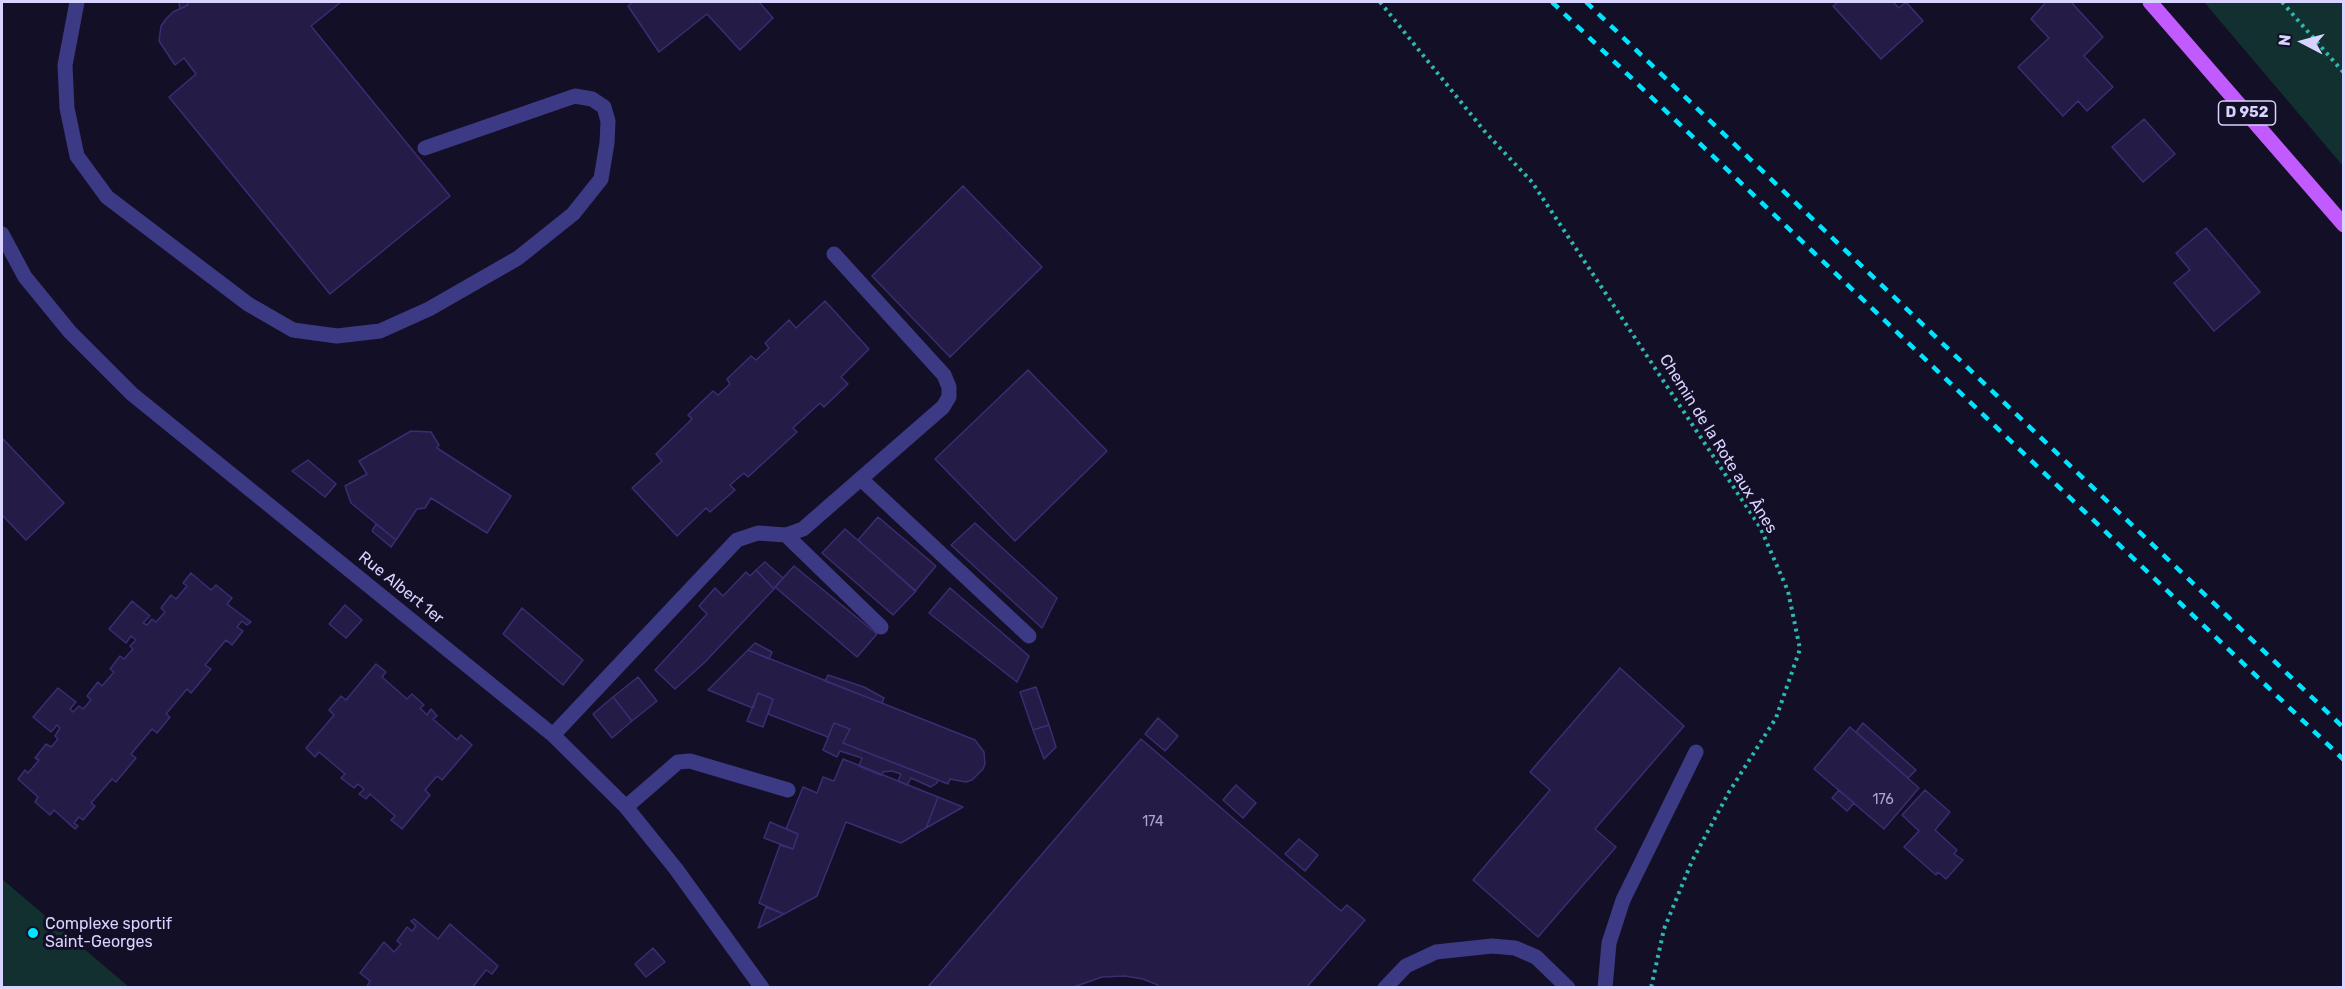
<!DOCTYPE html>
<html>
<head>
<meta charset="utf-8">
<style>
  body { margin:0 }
  #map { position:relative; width:2345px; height:989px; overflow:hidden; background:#130f26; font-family:Rubik,sans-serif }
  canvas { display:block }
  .frame { position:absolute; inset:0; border:3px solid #d9d4ff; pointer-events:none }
  .north { position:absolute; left:2273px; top:12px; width:60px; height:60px; -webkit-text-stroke:4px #130f26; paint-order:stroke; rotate:276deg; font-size:16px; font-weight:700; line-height:24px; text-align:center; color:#d9d4ff }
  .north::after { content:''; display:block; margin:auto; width:21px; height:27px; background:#d9d4ff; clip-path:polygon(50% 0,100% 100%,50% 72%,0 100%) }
</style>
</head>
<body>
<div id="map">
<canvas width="2345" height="989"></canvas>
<div class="frame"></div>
<div class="north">N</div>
</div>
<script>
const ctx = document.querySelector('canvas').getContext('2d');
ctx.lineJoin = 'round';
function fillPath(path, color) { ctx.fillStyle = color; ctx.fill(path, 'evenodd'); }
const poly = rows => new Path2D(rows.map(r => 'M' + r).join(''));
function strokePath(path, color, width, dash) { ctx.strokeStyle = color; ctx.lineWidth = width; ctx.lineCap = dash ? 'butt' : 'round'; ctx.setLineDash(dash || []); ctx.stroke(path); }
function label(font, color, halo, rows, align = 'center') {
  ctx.font = font + ' Rubik,sans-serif'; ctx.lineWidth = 6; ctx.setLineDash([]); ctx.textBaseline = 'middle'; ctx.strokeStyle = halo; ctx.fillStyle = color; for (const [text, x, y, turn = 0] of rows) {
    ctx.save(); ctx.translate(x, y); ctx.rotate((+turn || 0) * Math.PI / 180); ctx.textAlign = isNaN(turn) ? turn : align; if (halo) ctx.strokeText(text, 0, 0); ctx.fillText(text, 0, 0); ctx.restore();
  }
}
const green = poly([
  [2204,2,2343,2,2343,166],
  [2,879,129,987,2,987]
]);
const building = poly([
  [179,2,188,2,188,5,180,9,179,2],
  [188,2,341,2,311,26,450,196,330,294,169,97,196,74,184,58,175,65,159,41,161,26,166,19,173,12,188,5,188,2],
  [633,2,759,2,773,18,740,50,707,14,659,52,628,6,633,2],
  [1838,2,1893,2,1899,8,1906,2,1923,21,1881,59,1833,6,1838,2],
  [2046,2,2071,2,2103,37,2084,56,2113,87,2087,111,2078,101,2063,116,2018,67,2049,38,2031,19,2046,2],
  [2144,119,2175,154,2143,182,2112,147,2144,119],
  [963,186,1042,267,950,357,872,276,963,186],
  [2206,228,2260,292,2214,331,2174,283,2190,270,2176,253,2206,228],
  [825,301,869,349,841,377,848,384,824,407,820,403,793,428,797,432,748,477,744,473,730,485,735,490,710,512,706,508,677,536,632,488,662,461,656,454,692,419,688,415,713,391,718,395,730,384,727,379,751,356,756,360,769,348,765,343,789,320,796,328,825,301],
  [1028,370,1107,451,1015,541,935,459,1028,370],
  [411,431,431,432,439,445,437,448,511,496,487,533,431,498,425,508,417,509,396,540,351,503,345,486,367,474,359,461,411,431],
  [2,438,64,503,26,540,2,515,2,438],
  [308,460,336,484,325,497,292,471,308,460],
  [878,517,936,566,915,591,858,540,878,517],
  [975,523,1057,598,1042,628,951,545,975,523],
  [376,524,396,540,391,547,372,531,376,524],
  [845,529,916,591,893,615,822,553,845,529],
  [765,562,783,578,774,589,756,570,765,562],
  [794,566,877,634,857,657,775,587,794,566],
  [756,570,774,589,704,663,675,689,655,670,707,614,699,606,715,588,723,596,746,572,750,576,756,570],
  [191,573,211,590,216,585,232,598,227,604,251,622,247,625,242,621,237,627,243,631,232,645,226,640,205,665,211,669,191,693,187,689,166,714,170,717,157,733,152,729,131,754,136,758,116,782,112,779,91,803,95,806,83,820,79,817,74,823,78,826,75,829,54,810,50,815,35,802,38,797,18,779,25,770,28,773,39,760,35,758,46,744,51,747,58,739,55,736,60,728,57,725,51,732,33,717,58,688,76,702,70,709,73,712,79,706,83,709,91,700,87,696,98,682,102,686,114,672,110,669,120,656,124,659,133,649,130,646,136,640,131,636,126,643,109,629,132,601,150,616,143,623,147,625,152,619,156,622,165,612,161,608,171,595,176,599,187,586,183,583,191,573],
  [950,588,1029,656,1017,682,929,613,950,588],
  [345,605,362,620,346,638,329,624,345,605],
  [522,608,583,660,563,685,503,634,522,608],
  [755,643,772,652,769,659,748,650,755,643],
  [748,650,975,740,984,752,985,764,983,769,972,780,966,782,950,779,948,784,843,743,850,729,834,723,828,737,768,714,773,699,758,693,753,708,708,690,748,650],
  [376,664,386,672,382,677,407,699,412,694,424,705,420,708,427,715,431,709,437,716,433,719,457,740,461,735,472,745,442,780,437,776,425,790,430,795,402,829,391,820,395,816,370,794,366,799,359,794,364,789,358,784,354,788,341,778,345,774,319,752,315,757,306,748,334,715,329,710,341,696,346,700,376,664],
  [1620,668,1684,726,1595,829,1616,847,1538,937,1473,880,1550,790,1530,772,1620,668],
  [828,675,864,687,884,698,882,703,825,681,828,675],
  [638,677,657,701,632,721,613,697,638,677],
  [1036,687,1049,725,1033,730,1020,692,1036,687],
  [758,693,773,699,763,727,747,721,758,693],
  [613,697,632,721,612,738,593,714,613,697],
  [1158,718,1178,736,1165,751,1145,734,1158,718],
  [834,723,850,729,843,743,938,780,937,783,931,787,911,778,907,785,898,781,901,774,892,771,883,772,881,775,859,766,862,758,840,751,837,757,823,750,834,723],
  [1863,723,1916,770,1908,778,1856,732,1863,723],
  [1049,725,1056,747,1044,759,1033,730,1049,725],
  [1850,727,1919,788,1884,829,1814,769,1850,727],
  [1141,739,1341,911,1347,905,1365,920,1306,988,1156,988,1158,985,1143,979,1125,976,1102,977,1071,988,927,988,1141,739],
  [843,759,938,797,926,828,901,843,846,822,817,896,784,914,759,903,780,845,793,849,798,834,786,829,803,787,817,793,823,777,834,781,843,759],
  [1236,785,1256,803,1243,818,1223,800,1236,785],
  [1839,790,1854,803,1847,811,1832,798,1839,790],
  [1925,790,1950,812,1935,830,1957,850,1954,854,1963,860,1946,879,1938,872,1936,875,1904,847,1919,831,1902,815,1925,790],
  [938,797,963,807,926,828,938,797],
  [770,822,798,834,793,849,764,838,770,822],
  [1299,839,1318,855,1305,871,1285,854,1299,839],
  [766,907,784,914,758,928,762,917,766,907],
  [414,919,438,939,450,924,498,966,492,974,486,970,472,988,366,988,370,981,360,973,384,942,394,952,401,944,397,941,407,927,412,931,416,926,411,921,414,919],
  [653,948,665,962,646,977,635,964,653,948]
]);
const path = poly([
  [1380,2,1486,133,1532,182,1760,527,1788,591,1800,649,1776,718,1729,792,1692,861,1664,929,1651,988],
  [2282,2,2344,73]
]);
const minor = poly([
  [77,2,65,65,67,108,77,156,107,197,248,304,293,330,337,336,380,331,429,309,518,258,573,214,601,179,607,143,608,121,604,107,592,99,575,96,425,148],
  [2,234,25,277,70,332,132,394,553,735,626,807,676,869,762,988],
  [861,479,1029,636],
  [786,535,881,627],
  [553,735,737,540,758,533,786,535,803,529,943,407,949,397,949,387,944,375,834,254],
  [626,807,678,762,690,761,788,790],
  [1385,988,1406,966,1436,952,1492,946,1515,948,1536,957,1568,988],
  [1605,988,1609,943,1623,900,1696,752]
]);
const major = poly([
  [2150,2,2344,225]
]);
const rail = poly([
  [1552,2,2344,760],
  [1586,2,2344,728]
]);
const markers = [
  [33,933,6,"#00e5ff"]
];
const numberNames = [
  ["176",1883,800],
  ["174",1153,822]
];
const shields = [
  [2247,113,57]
];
const shieldNames = [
  ["D 952",2247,113]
];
const streetNames = [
  ["Chemin de la Rote aux Ânes",1718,444,58],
  ["Rue Albert 1er",401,588,39]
];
const poiNames = [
  ["Complexe sportif",45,924],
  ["Saint-Georges",45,942]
];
fillPath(green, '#12302f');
fillPath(building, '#241b47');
strokePath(building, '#3b2d73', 1.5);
strokePath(path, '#2fb8b0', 4, [3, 4.5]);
strokePath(minor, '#3d3a85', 15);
strokePath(major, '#c25bff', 15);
strokePath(rail, '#00e5ff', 4.5, [9, 8]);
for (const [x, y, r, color] of markers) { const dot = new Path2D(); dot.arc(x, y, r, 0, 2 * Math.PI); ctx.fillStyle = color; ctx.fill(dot); strokePath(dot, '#130f26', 2); }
label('14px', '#aca6d1', null, numberNames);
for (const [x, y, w] of shields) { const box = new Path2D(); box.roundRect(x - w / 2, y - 12, w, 24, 4.5); ctx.fillStyle = '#130f26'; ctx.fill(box); strokePath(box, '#d9d4ff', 1.5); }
label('bold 15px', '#d9d4ff', null, shieldNames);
label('16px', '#d9d4ff', '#130f26', streetNames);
label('16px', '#d9d4ff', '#130f26', poiNames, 'left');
</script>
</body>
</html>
